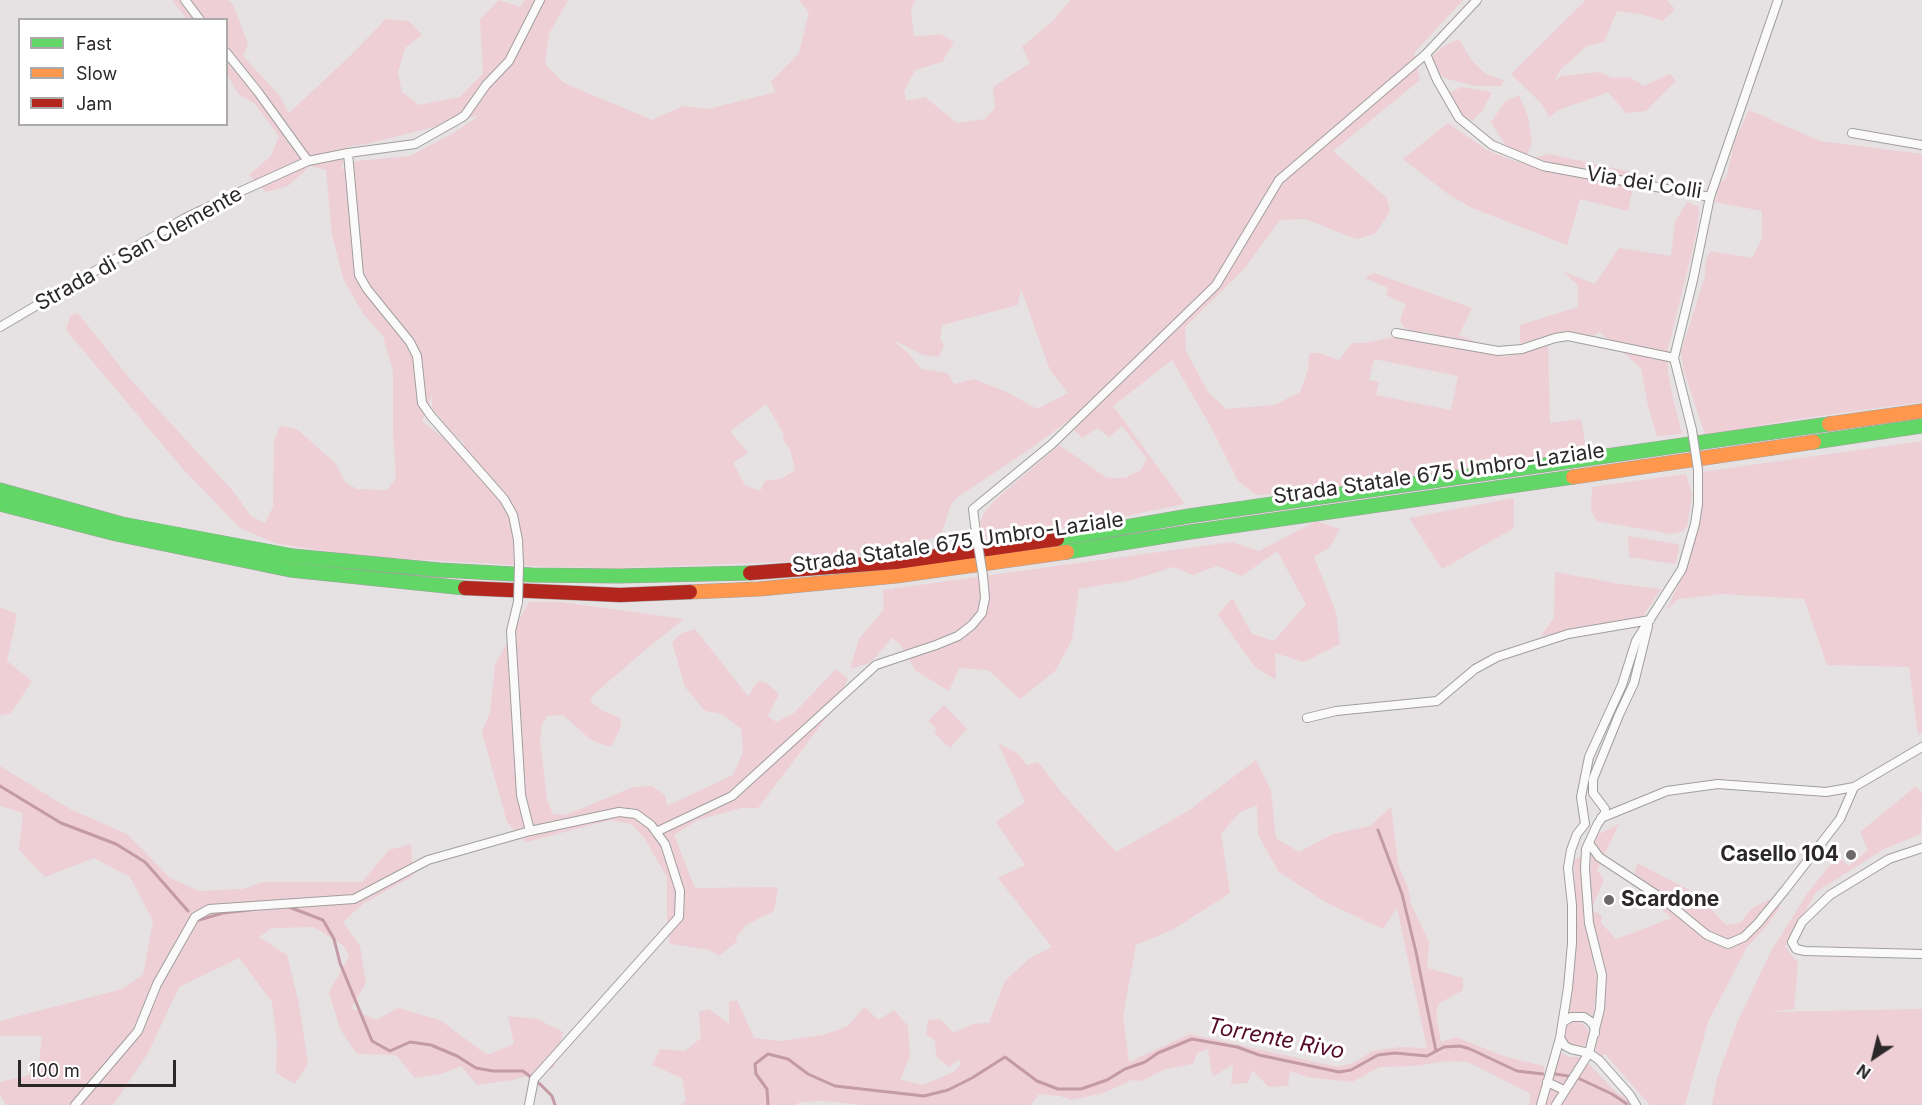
<!DOCTYPE html>
<html>
<head>
<meta charset="utf-8">
<style>
  body { margin:0 }
  #map { position:relative; width:1922px; height:1105px; overflow:hidden; background:#e6e1e2; font-family:Inter,sans-serif }
  canvas { display:block }
  .legend { position:absolute; left:18px; top:18px; width:210px; height:108px; box-sizing:border-box; background:#fff; border:2px solid #aba9a9; margin:0; padding:8px 10px; list-style:none; font-size:18px; color:#2c2829 }
  .legend li { display:flex; align-items:center; gap:12px; height:30px }
  .legend b { width:30px; border:2px solid #aba9a9 }
  .north { position:absolute; left:1844px; top:1027px; width:60px; height:60px; -webkit-text-stroke:4px #fff; paint-order:stroke; rotate:215deg; font-size:16px; font-weight:700; line-height:24px; text-align:center; color:#2c2829 }
  .north::after { content:''; display:block; margin:auto; width:21px; height:27px; background:#2c2829; clip-path:polygon(50% 0,100% 100%,50% 72%,0 100%) }
  .scale { position:absolute; left:18px; top:1060px; width:158px; height:27px; box-sizing:border-box; border:3px solid #2c2829; border-top:0; padding-left:8px; font-size:18px; line-height:21px; white-space:nowrap; color:#2c2829; -webkit-text-stroke:4px #fff; paint-order:stroke }
</style>
</head>
<body>
<div id="map">
<canvas width="1922" height="1105"></canvas>
<ul class="legend">
<li><b style="height:8px;background:#63d668"></b>Fast</li>
<li><b style="height:8px;background:#ff974d"></b>Slow</li>
<li><b style="height:8px;background:#b3261e"></b>Jam</li>
</ul>
<div class="north">N</div>
<div class="scale">100 m</div>
</div>
<script>
const ctx = document.querySelector('canvas').getContext('2d');
ctx.lineJoin = 'round';
function fillPath(path, color) { ctx.fillStyle = color; ctx.fill(path, 'evenodd'); }
const poly = rows => new Path2D(rows.map(r => 'M' + r).join(''));
function strokePath(path, color, width, dash) { ctx.strokeStyle = color; ctx.lineWidth = width; ctx.lineCap = dash ? 'butt' : 'round'; ctx.setLineDash(dash || []); ctx.stroke(path); }
function label(font, color, halo, rows, align = 'center') {
  ctx.font = font + ' Inter,sans-serif'; ctx.lineWidth = 6; ctx.setLineDash([]); ctx.textBaseline = 'middle'; ctx.strokeStyle = halo; ctx.fillStyle = color; for (const [text, x, y, turn = 0] of rows) {
    ctx.save(); ctx.translate(x, y); ctx.rotate((+turn || 0) * Math.PI / 180); ctx.textAlign = isNaN(turn) ? turn : align; if (halo) ctx.strokeText(text, 0, 0); ctx.fillText(text, 0, 0); ctx.restore();
  }
}
const green = poly([
  [172,0,228,0,233,5,248,43,243,56,279,95,289,113,350,56,386,19,409,21,422,35,405,48,398,73,402,92,419,105,460,97,483,73,480,19,499,0,520,7,525,0,568,0,549,34,545,64,564,83,652,120,683,106,708,109,776,92,771,82,799,53,809,12,799,0,915,0,911,10,914,37,940,34,954,42,942,62,915,70,904,92,906,101,925,97,957,123,985,119,995,108,993,87,1030,63,1022,47,1054,20,1070,0,1463,0,1414,53,1420,80,1333,151,1387,198,1390,212,1375,234,1357,239,1305,219,1280,220,1244,269,1185,327,1186,351,1208,392,1226,409,1275,405,1300,392,1308,370,1309,353,1319,353,1339,360,1352,343,1364,343,1394,337,1506,357,1548,346,1550,423,1581,419,1586,448,1585,453,1376,485,1257,495,1238,481,1211,427,1172,360,1113,406,1185,504,987,544,984,544,980,523,984,513,994,501,1059,445,1107,478,1125,478,1141,470,1147,459,1122,426,1109,437,1098,428,1082,438,1074,430,1106,396,1136,371,1030,449,958,497,951,504,942,532,936,537,877,557,857,555,839,560,616,568,551,567,354,556,275,543,240,528,183,469,66,330,70,316,78,313,130,379,232,490,251,516,265,523,273,507,274,441,280,426,297,429,335,463,346,483,357,489,387,490,396,478,393,433,393,371,383,336,364,315,344,281,332,235,326,170,310,166,288,186,266,192,249,175,271,156,279,136,254,103,238,94,227,74,226,20,187,19],
  [480,115,455,132,410,156,356,161,341,170,347,147,371,143],
  [1021,289,1050,370,1068,393,1037,409,1007,392,974,379,954,384,948,373,921,369,909,354,893,340,923,355,939,357,944,345,940,339,942,325,1018,305],
  [1374,359,1458,376,1451,410,1376,395,1379,382,1369,380],
  [432,395,432,408,451,432,466,445,441,436,422,421],
  [766,404,784,434,783,440,790,449,795,470,783,478,765,481,760,491,745,485,733,463,748,453,730,431],
  [1586,0,1667,0,1675,9,1663,21,1640,14,1617,11,1604,42,1587,46,1560,70,1554,82,1561,76,1600,72,1612,78,1629,77,1644,86,1670,74,1676,81,1646,111,1626,113,1608,92,1559,110,1549,117,1542,104,1511,74],
  [1459,39,1472,61,1487,75,1504,80,1501,86,1476,86,1447,79,1427,67,1432,57,1442,47],
  [1461,87,1492,92,1483,110,1472,121,1462,115,1450,93],
  [1519,95,1528,116,1532,144,1526,156,1506,146,1491,122,1505,102],
  [1749,110,1820,141,1922,154,1922,402,1798,419,1705,435,1684,371,1681,352,1705,276,1706,260,1710,251,1752,258,1762,238,1762,211,1715,202,1720,182,1726,179,1735,140],
  [1448,123,1487,150,1517,162,1549,154,1641,174,1631,196,1628,211,1580,199,1567,245,1472,208,1448,194,1403,159],
  [1687,202,1699,207,1697,231,1668,348,1668,373,1674,403,1682,434,1657,436,1648,406,1641,368,1600,332,1593,336,1565,331,1520,344,1520,325,1578,307,1578,286,1564,272,1595,284,1619,248,1671,256,1675,222],
  [1374,273,1472,308,1459,335,1481,344,1455,341,1427,332,1414,332,1405,328,1400,320,1406,304,1386,295,1388,288,1365,278],
  [1922,441,1922,733,1918,735,1909,667,1827,665,1804,599,1722,594,1678,599,1666,611,1688,563,1699,514,1701,472],
  [1686,474,1692,495,1687,527,1681,532,1671,534,1597,521,1591,511,1592,487],
  [1514,498,1514,528,1442,569,1409,518],
  [1316,521,1340,529,1330,547,1314,557,1336,612,1340,644,1304,662,1275,653,1276,680,1255,667,1218,615,1232,598,1252,634,1274,641,1306,604,1277,551,1242,576,1217,566,1193,575,1174,567,1132,580,1079,589,1072,639,1056,670,1020,699,988,670,959,668,949,691,916,671,900,644,892,638,870,663,850,669,859,639,884,609,883,590,1231,542,1259,551],
  [1628,536,1678,544,1679,550,1675,564,1629,557],
  [1555,572,1621,584,1661,589,1641,619,1541,636,1554,618],
  [529,602,560,602,684,619,645,650,593,695,590,702,603,711,620,718,621,727,611,747,591,740,563,715,547,716,542,724,540,740,547,800,553,814,566,815,633,787,652,786,665,795,667,806,733,775,743,752,741,729,722,714,705,711,685,687,672,642,682,633,695,629,748,696,758,681,767,683,779,694,768,716,776,722,794,713,836,669,848,679,829,714,758,808,741,808,698,820,674,835,695,888,778,887,774,911,746,925,737,936,736,942,719,956,710,950,670,944,667,923,667,877,643,836,631,824,611,820,526,842,507,822,482,732,490,712,495,665],
  [0,607,17,614,7,661,32,681,11,713,0,715],
  [944,705,967,729,950,748,934,733,937,729,928,721],
  [998,743,1017,753,1027,765,1038,762,1061,792,1116,852,1188,811,1256,760,1271,791,1276,838,1299,852,1333,834,1370,826,1391,807,1398,864,1408,888,1411,904,1429,942,1427,968,1463,978,1463,990,1438,1004,1436,1015,1441,1042,1456,1037,1506,1057,1544,1066,1545,1081,1558,1051,1570,1057,1582,1057,1617,1093,1631,1101,1632,1105,1529,1105,1531,1094,1468,1062,1446,1061,1417,1066,1379,1067,1352,1082,1308,1077,1290,1071,1288,1086,1269,1087,1252,1070,1248,1083,1231,1084,1233,1064,1214,1076,1211,1070,1208,1049,1197,1053,1193,1064,1165,1069,1141,1081,1131,1080,1104,1093,1071,1100,1060,1096,1039,1094,1031,1105,863,1105,825,1101,800,1102,796,1105,682,1105,686,1100,682,1078,652,1065,660,1049,685,1051,701,1038,699,1012,709,1009,729,1024,729,1002,737,1000,754,1038,780,1041,823,1035,848,1026,864,1007,879,1020,894,1010,908,1026,910,1056,900,1080,923,1085,954,1072,961,1064,959,1059,949,1067,936,1056,935,1041,926,1034,928,1020,940,1019,954,1033,972,1024,989,1023,1005,981,1030,958,1052,947,998,878,1025,865,996,822,1025,802],
  [1257,805,1258,835,1279,872,1327,903,1383,929,1397,908,1427,1048,1400,1047,1373,1051,1353,1063,1338,1067,1190,1034,1129,1062,1123,1016,1136,945,1174,929,1230,893,1221,834,1239,813],
  [0,766,70,809,127,834,170,878,199,891,242,889,264,882,362,882,389,850,411,844,413,876,364,903,343,922,360,946,366,983,351,1008,376,1020,398,1008,440,1020,487,1055,514,1044,508,1016,537,1019,563,1032,554,1068,512,1080,477,1085,461,1066,441,1074,415,1078,396,1055,357,1054,340,1029,329,992,349,957,344,946,314,927,272,928,259,937,287,955,299,1004,308,1064,295,1084,276,1073,277,1043,272,1002,239,958,179,987,148,1053,113,1105,6,1105,0,1095,0,1082,38,1073,42,1036,0,1036,0,1021,122,989,143,975,153,921,130,877,94,858,45,877,19,850,23,813,0,806],
  [1915,787,1922,792,1921,834,1884,849,1816,892,1785,947,1798,963,1794,1009,1769,1012,1922,1009,1922,1105,1712,1105,1717,1078,1738,1021,1771,951,1807,894,1837,856,1849,866,1868,850,1860,832],
  [1619,824,1597,870,1604,880,1591,910,1602,915,1601,923,1616,939,1672,918,1632,884,1637,863,1697,894,1726,925,1740,923,1751,909,1769,899,1780,907,1770,922,1747,947,1708,1022,1685,1105,1650,1105,1605,1054,1602,1056,1595,1051,1604,1011,1606,980,1594,925,1590,915,1589,899,1591,856,1597,835],
  [1581,856,1585,922,1598,984,1593,1015,1577,1012,1567,1015,1576,951,1574,860],
  '1563 1035a13 13 0 1 1 26 0a13 13 0 1 1-26 0Z'
]);
const stream = poly([
  [0,786,61,823,116,844,145,862,188,911],
  [1378,830,1402,894,1416,952,1436,1051],
  [289,907,323,920,334,939,340,963,372,1041,390,1051,410,1042,431,1045,457,1056,476,1068,493,1071,523,1071,541,1085,552,1096,555,1105],
  [199,920,223,913,250,910],
  [1555,1074,1568,1076],
  [1580,1079,1612,1094,1627,1104],
  [768,1105,767,1089,756,1074,755,1064,768,1054,788,1059,808,1074,835,1086,924,1096,948,1090,972,1078,1005,1057,1037,1081,1058,1089,1081,1089,1107,1080,1125,1069,1145,1062,1158,1053,1192,1039,1237,1047,1259,1055,1339,1072,1351,1070,1378,1055,1395,1053,1427,1056,1444,1047,1460,1046,1470,1049,1517,1071,1543,1074]
]);
const street = poly([
  [185,0,200,20],
  [226,52,258,92,308,161],
  [1426,54,1437,80,1459,118,1492,145,1543,166,1710,197],
  [1852,133,1922,145],
  [348,153,359,275,367,289,410,342,417,356,422,403,431,416,504,499,513,515,518,540,519,565],
  [0,327,185,218,235,194,308,161,348,153,415,144,461,118,465,115,486,85,509,61,540,0],
  [1396,333,1498,351,1522,349,1555,338,1568,336,1674,358],
  [1692,430,1674,358,1693,280,1710,197,1778,0],
  [976,533,973,509,1052,444,1216,285,1279,180,1426,54,1477,0],
  [518,602,511,631,521,795,530,831],
  [1307,718,1336,711,1437,701,1475,669,1497,657,1568,634,1650,620],
  [1601,818,1667,791,1718,784,1826,792,1854,787,1922,747],
  [656,832,732,796,876,665,936,645,958,636,972,625,982,613,985,598,983,576],
  [1589,843,1599,857,1663,899,1707,935,1728,944,1744,937,1758,923,1785,890,1840,819,1854,787],
  [1922,848,1889,859,1830,895,1802,922,1792,942,1796,949,1805,951,1922,954],
  [1563,1022,1571,1017,1584,1017,1590,1021,1594,1026,1595,1033],
  [1560,1038,1565,1046,1571,1049,1589,1053,1599,1060,1630,1095,1636,1105],
  [1547,1082,1564,1090],
  [75,1105,138,1031,157,984,195,917,209,909,354,899,428,860,530,831,619,812,636,814,651,825,665,844,680,891,679,917,534,1079,529,1105],
  [1541,1105,1560,1038,1568,988,1572,943,1572,905,1568,868,1571,850,1577,834,1585,824,1581,797,1589,757,1622,685,1636,641,1682,569,1695,524,1698,504,1698,470],
  [1556,1105,1589,1053,1600,1009,1602,975,1589,923,1585,869,1586,849,1597,825,1605,813,1605,809,1593,793,1593,779,1619,715,1634,683,1648,626]
]);
const fast = poly([
  [1814,442,1922,426],
  [0,490,122,524,293,556,440,570,532,575,619,576,750,573],
  [0,504,116,534,290,570,465,588],
  [1057,539,1189,516,1829,424],
  [1067,552,1190,532,1573,477]
]);
const slow = poly([
  [1829,424,1922,411],
  [1573,477,1814,442],
  [690,592,759,589,896,576,1067,552]
]);
const jam = poly([
  [750,573,896,562,1057,539],
  [465,588,620,595,690,592]
]);
const streetBridge = poly([
  [1692,430,1698,470],
  [976,533,983,576],
  [518,602,519,565]
]);
const markers = [
  [1851,855,6,"#6d696a"],
  [1609,900,6,"#6d696a"]
];
const streetNames = [
  ["Via dei Colli",1644,183,9],
  ["Strada di San Clemente",139,249,-29],
  ["Strada Statale 675 Umbro-Laziale",1439,474,-8],
  ["Strada Statale 675 Umbro-Laziale",958,543,-8]
];
const poiNames = [
  ["Casello 104",1839,855],
  ["Scardone",1621,900,"left"]
];
const waterNames = [
  ["Torrente Rivo",1276,1039,11]
];
fillPath(green, '#eecfd6');
strokePath(stream, '#c49aa5', 3);
strokePath(street, '#a19e9e', 10);
strokePath(fast, '#a19e9e', 15);
strokePath(slow, '#a19e9e', 15);
strokePath(jam, '#a19e9e', 15);
strokePath(street, '#fbfafb', 8);
strokePath(fast, '#63d668', 14);
strokePath(slow, '#ff974d', 14);
strokePath(jam, '#b3261e', 14);
strokePath(streetBridge, '#a19e9e', 10, []);
strokePath(streetBridge, '#fbfafb', 8);
for (const [x, y, r, color] of markers) { const dot = new Path2D(); dot.arc(x, y, r, 0, 2 * Math.PI); ctx.fillStyle = color; ctx.fill(dot); strokePath(dot, '#fff', 2); }
label('21px', '#2c2829', '#fff', streetNames);
label('bold 21px', '#2c2829', '#fff', poiNames, 'right');
label('italic 22px', '#530a28', '#fff', waterNames);
</script>
</body>
</html>
